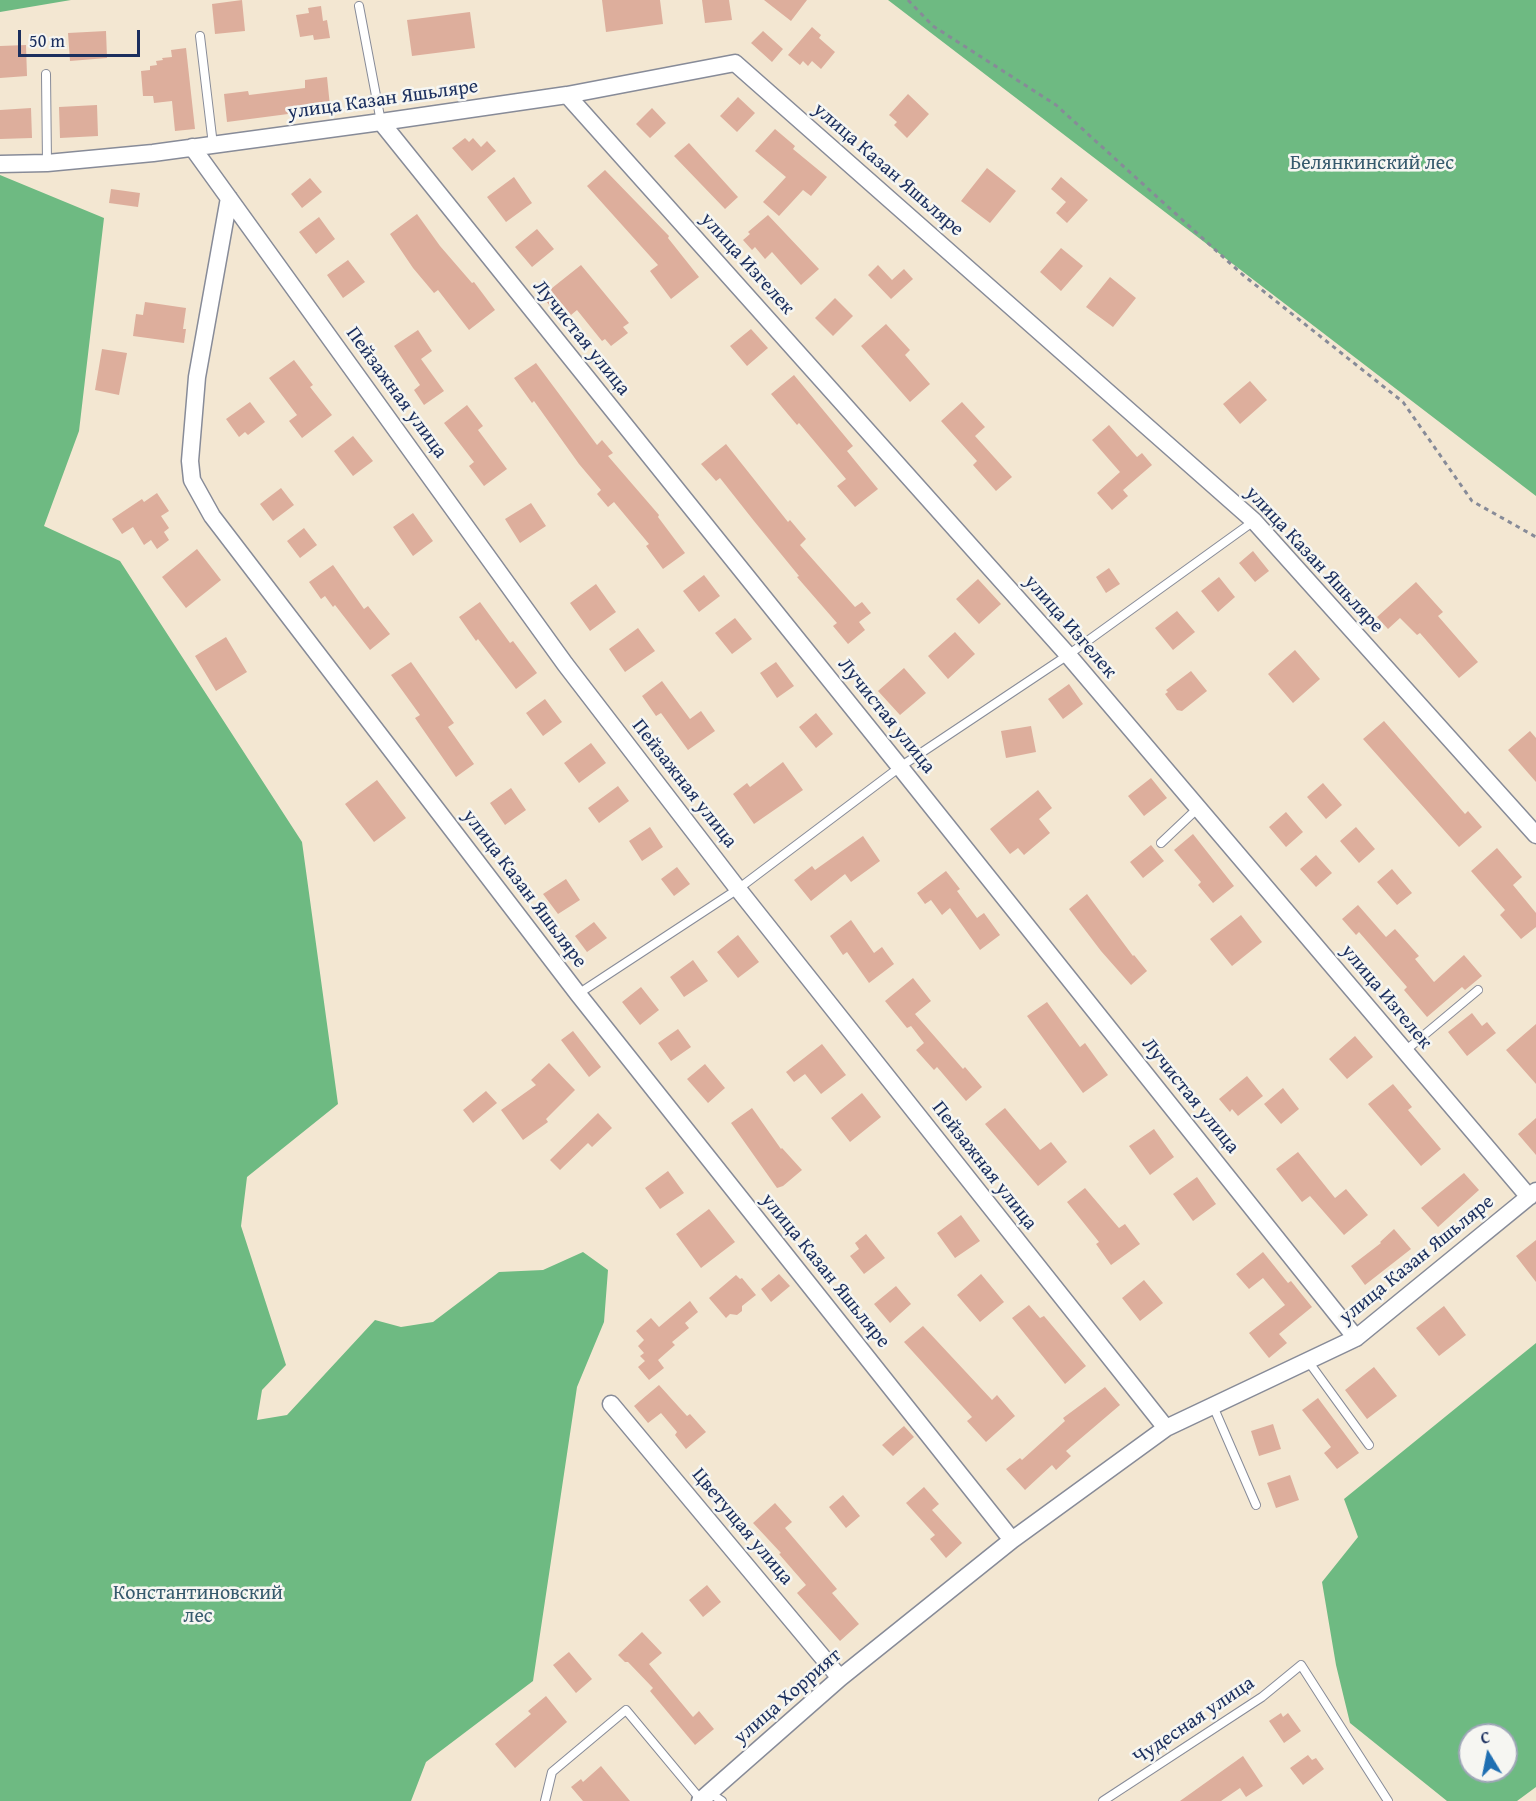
<!DOCTYPE html>
<html>
<head>
<meta charset="utf-8">
<style>
  body { margin:0 }
  #map { position:relative; width:1536px; height:1801px; overflow:hidden; background:#f3e7d2; font-family:"Gentium Book Plus",serif }
  canvas { display:block }
  .north { position:absolute; left:1458px; top:1723px; width:60px; height:60px; box-sizing:border-box; background:#f6f6f2; border:2px solid #9ea6b7; border-radius:50%; rotate:350deg; font-size:16px; font-weight:700; line-height:24px; text-align:center; color:#1b2f5e }
  .north::after { content:''; display:block; margin:auto; width:21px; height:27px; background:#1f6fb2; clip-path:polygon(50% 0,100% 100%,50% 72%,0 100%) }
  .scale { position:absolute; left:18px; top:30px; width:122px; height:27px; box-sizing:border-box; border:3px solid #1b2f5e; border-top:0; padding-left:8px; font-size:18px; line-height:21px; white-space:nowrap; color:#1b2f5e; -webkit-text-stroke:4px #f6f6f2; paint-order:stroke }
</style>
</head>
<body>
<div id="map">
<canvas width="1536" height="1801"></canvas>
<div class="north">С</div>
<div class="scale">50 m</div>
</div>
<script>
const ctx = document.querySelector('canvas').getContext('2d');
ctx.lineJoin = 'round';
function fillPath(path, color) { ctx.fillStyle = color; ctx.fill(path, 'evenodd'); }
const poly = rows => new Path2D(rows.map(r => 'M' + r).join(''));
function strokePath(path, color, width, dash) { ctx.strokeStyle = color; ctx.lineWidth = width; ctx.lineCap = dash ? 'butt' : 'round'; ctx.setLineDash(dash || []); ctx.stroke(path); }
function label(font, color, halo, rows, align = 'center') {
  ctx.font = font + ' "Gentium Book Plus",serif'; ctx.lineWidth = 5; ctx.setLineDash([]); ctx.textBaseline = 'middle'; ctx.strokeStyle = halo; ctx.fillStyle = color; for (const [text, x, y, turn = 0] of rows) {
    ctx.save(); ctx.translate(x, y); ctx.rotate((+turn || 0) * Math.PI / 180); ctx.textAlign = isNaN(turn) ? turn : align; if (halo) ctx.strokeText(text, 0, 0); ctx.fillText(text, 0, 0); ctx.restore();
  }
}
const forest = poly([
  [0,0,71,0,0,12],
  [888,0,1536,0,1536,496],
  [0,175,104,218,79,431,44,526,120,561,302,842,338,1104,247,1177,241,1226,286,1365,262,1390,257,1420,287,1415,375,1320,401,1327,433,1322,499,1272,543,1270,583,1252,608,1270,604,1322,577,1387,533,1681,426,1762,411,1801,0,1801],
  [1536,1343,1536,1787,1517,1801,1447,1801,1350,1723,1336,1665,1322,1582,1358,1537,1344,1499],
  [1470,1735,1506,1735,1506,1771,1470,1771]
]);
const building = poly([
  [242,0,245,31,215,34,212,4],
  [602,0,660,0,663,24,606,32],
  [702,0,729,0,732,20,705,23],
  [764,0,807,0,791,21],
  [321,6,323,21,327,20,330,38,314,40,313,35,300,37,296,15,309,13,308,8],
  [470,12,475,48,412,56,407,20],
  [812,27,821,35,819,38,835,52,821,69,812,61,808,66,803,61,800,65,788,55],
  [106,31,107,58,70,61,68,33],
  [763,31,783,49,772,62,751,43],
  [26,45,27,76,0,78,0,46],
  [186,48,195,129,175,131,172,101,154,103,153,96,143,96,141,71,150,70,150,66,157,65,156,61,163,60,162,58,172,57,171,50],
  [327,77,330,106,288,110,288,114,227,122,224,94,248,91,249,95,305,88,305,80],
  [908,94,929,114,907,138,894,125,897,122,889,115],
  [738,97,755,113,737,132,720,116],
  [97,105,98,136,60,138,59,107],
  [31,108,32,138,0,139,0,110],
  [652,108,666,123,650,138,636,124],
  [775,129,795,146,793,149,827,177,811,196,803,190,779,216,763,202,786,177,755,151],
  [465,138,469,142,473,138,481,147,487,141,496,151,472,171,452,148],
  [689,143,738,197,725,209,674,156],
  [987,168,1016,191,990,223,961,201],
  [605,170,669,236,668,238,699,277,671,299,650,271,658,265,587,186],
  [514,177,532,203,506,222,487,197],
  [1061,177,1088,200,1067,223,1056,213,1066,202,1051,189],
  [310,178,322,192,302,208,291,194],
  [111,189,140,193,138,207,109,203],
  [417,214,440,246,472,283,474,282,495,310,469,330,438,290,434,293,413,268,390,234],
  [768,215,819,269,801,285,772,252,765,259,755,247,752,250,743,240,750,234,748,232],
  [319,217,335,239,316,254,299,232],
  [537,229,554,249,532,267,515,247],
  [1061,248,1083,266,1061,291,1040,272],
  [348,260,365,282,343,298,327,275],
  [581,265,629,323,623,327,628,333,611,346,605,339,602,341,577,310,571,315,558,299,550,306,542,296],
  [878,265,892,280,904,269,913,279,891,299,868,275],
  [1110,277,1136,298,1113,327,1086,307],
  [835,298,853,316,833,336,815,318],
  [145,302,186,308,183,329,186,329,184,343,133,336,136,314,143,315],
  [886,324,910,350,905,355,930,384,910,402,861,346],
  [751,329,768,348,747,366,730,346],
  [418,330,432,351,421,359,444,391,424,405,414,390,420,385,394,346],
  [102,349,127,353,119,395,95,390],
  [294,360,313,385,310,387,332,415,302,438,289,421,297,415,269,378],
  [536,363,597,445,602,440,613,453,608,456,659,515,658,517,685,553,663,569,646,546,649,544,614,502,608,507,597,494,601,490,579,464,534,401,532,403,514,378],
  [794,375,853,446,847,451,878,489,855,507,837,486,846,479,799,423,797,425,771,394],
  [1250,381,1267,400,1240,424,1223,404],
  [250,402,265,422,248,435,245,432,239,437,226,419],
  [962,402,985,427,975,436,1012,477,996,491,973,465,977,461,941,421],
  [467,405,483,426,478,430,507,469,484,486,469,466,474,462,444,423],
  [1109,425,1137,457,1142,453,1152,465,1123,490,1128,496,1112,510,1097,493,1120,472,1092,440],
  [353,436,373,461,353,476,334,451],
  [726,444,788,522,790,520,806,539,800,545,855,607,862,602,871,613,859,622,865,630,848,644,833,626,837,623,797,577,799,576,754,521,720,478,716,481,701,464],
  [281,488,294,505,273,521,260,504],
  [157,493,169,511,161,516,169,528,164,532,169,540,157,549,151,540,144,545,133,527,122,534,112,519,142,499,144,502],
  [531,503,546,526,520,543,505,519],
  [413,513,433,541,413,556,393,527],
  [304,528,317,545,300,558,287,541],
  [197,549,221,580,186,608,162,577],
  [1253,551,1269,571,1255,582,1239,563],
  [333,565,364,609,368,606,390,634,370,650,335,605,333,607,325,596,321,599,309,582],
  [1109,568,1120,584,1106,593,1096,577],
  [704,575,720,596,699,612,683,591],
  [1219,577,1235,597,1218,612,1201,591],
  [978,579,1001,604,979,624,956,599],
  [1416,582,1443,612,1438,616,1478,662,1459,678,1420,633,1417,635,1400,618,1388,629,1377,617],
  [596,584,616,612,590,631,570,603],
  [480,602,510,643,513,641,537,673,516,689,478,639,476,641,459,617],
  [1177,611,1195,632,1173,650,1155,628],
  [735,618,752,639,732,654,715,633],
  [638,628,655,651,625,672,609,649],
  [955,632,975,654,948,679,928,656],
  [226,637,247,672,216,691,195,656],
  [1295,650,1320,679,1293,703,1268,674],
  [411,662,454,723,448,727,474,764,456,777,415,718,420,715,391,675],
  [776,662,794,686,777,698,760,673],
  [904,668,926,693,900,715,878,691],
  [1191,671,1207,691,1182,711,1177,710,1165,694,1168,692,1166,690],
  [662,681,690,719,701,711,715,731,688,750,661,713,656,716,642,696],
  [1069,684,1083,704,1063,719,1048,699],
  [545,699,562,722,543,736,526,713],
  [816,713,833,734,816,748,799,727],
  [1384,721,1465,814,1468,811,1482,827,1459,847,1363,739],
  [1031,726,1036,752,1006,758,1001,731],
  [1530,731,1536,738,1536,782,1508,750],
  [591,743,606,763,579,783,564,763],
  [783,762,803,790,754,824,733,794,747,783,750,787],
  [1151,778,1167,798,1144,816,1128,796],
  [377,780,406,818,374,842,345,804],
  [1323,783,1342,805,1326,819,1307,797],
  [618,786,629,801,599,823,588,808],
  [511,788,526,810,505,825,490,803],
  [1038,790,1052,808,1039,819,1050,833,1024,855,1018,848,1010,854,990,829],
  [1286,812,1303,832,1286,847,1269,827],
  [650,827,663,847,642,861,629,841],
  [1356,827,1375,849,1359,863,1340,841],
  [1193,834,1234,886,1213,903,1198,885,1201,882,1174,850],
  [863,836,880,861,851,882,845,874,811,901,794,880,812,866,815,870],
  [1151,845,1164,861,1143,878,1130,862],
  [1497,848,1522,877,1513,885,1536,913,1536,927,1521,939,1500,915,1505,910,1471,871],
  [1316,855,1332,873,1316,887,1300,869],
  [677,867,690,884,674,896,661,879],
  [1392,869,1412,893,1397,905,1377,882],
  [946,871,960,889,957,891,977,918,984,913,1000,935,980,950,950,908,942,915,931,900,925,904,917,893],
  [566,879,580,900,558,914,543,894],
  [1087,894,1133,956,1134,955,1147,971,1131,985,1101,951,1069,909],
  [1358,905,1386,937,1395,929,1419,956,1415,959,1434,982,1464,955,1482,976,1465,990,1462,987,1427,1017,1404,990,1407,987,1359,932,1356,935,1342,919],
  [1241,915,1262,942,1232,966,1210,939],
  [851,920,874,953,882,947,894,964,869,983,847,952,843,955,830,936],
  [594,922,607,938,587,952,575,936],
  [738,935,759,962,738,978,717,952],
  [693,960,708,981,684,997,670,977],
  [913,978,931,1001,915,1014,963,1069,965,1067,982,1087,966,1101,937,1067,934,1070,916,1050,924,1043,911,1026,907,1028,885,1001],
  [641,987,659,1010,640,1025,622,1002],
  [1047,1002,1080,1047,1085,1043,1108,1075,1083,1093,1027,1016],
  [1472,1013,1482,1026,1487,1022,1496,1033,1467,1056,1448,1032],
  [1536,1024,1536,1084,1506,1050],
  [678,1029,691,1047,671,1061,658,1043],
  [573,1031,601,1067,589,1077,561,1040],
  [1355,1036,1373,1057,1347,1079,1329,1059],
  [822,1044,846,1075,821,1094,805,1074,794,1082,786,1072],
  [549,1063,575,1090,546,1119,548,1122,523,1140,501,1110,536,1085,531,1080],
  [705,1064,725,1088,708,1103,687,1079],
  [1247,1076,1263,1096,1238,1116,1232,1109,1230,1112,1219,1099],
  [1393,1084,1412,1107,1408,1110,1441,1149,1421,1166,1368,1104],
  [1283,1088,1299,1109,1281,1124,1264,1104],
  [486,1091,497,1103,473,1123,463,1110],
  [862,1093,881,1117,850,1142,831,1118],
  [752,1108,781,1149,782,1148,802,1170,783,1186,777,1188,731,1123],
  [1005,1108,1040,1150,1051,1142,1067,1162,1038,1186,985,1124],
  [598,1113,612,1128,592,1147,588,1143,560,1170,550,1160],
  [1536,1118,1536,1155,1518,1134],
  [1154,1129,1174,1157,1150,1175,1129,1146],
  [1298,1152,1335,1198,1346,1189,1368,1215,1344,1235,1310,1196,1302,1202,1276,1169],
  [668,1171,684,1193,660,1209,645,1188],
  [1464,1173,1479,1190,1438,1227,1421,1208],
  [1197,1177,1216,1204,1193,1221,1173,1194],
  [1085,1188,1119,1228,1125,1224,1140,1244,1111,1265,1096,1244,1099,1242,1067,1202],
  [709,1209,735,1242,701,1268,676,1234],
  [961,1215,980,1241,955,1258,937,1233],
  [1394,1229,1411,1249,1365,1285,1351,1266,1381,1243,1380,1242],
  [866,1234,885,1258,864,1274,850,1256,859,1249,855,1243],
  [1536,1240,1536,1282,1516,1256],
  [1263,1252,1288,1283,1291,1281,1312,1307,1279,1334,1287,1343,1269,1358,1249,1333,1285,1305,1263,1278,1249,1289,1236,1274],
  [779,1274,790,1286,771,1302,761,1289],
  [981,1274,1004,1302,980,1322,957,1295],
  [736,1275,740,1279,742,1278,756,1295,742,1306,742,1311,737,1315,730,1314,726,1318,709,1298],
  [1144,1280,1163,1303,1140,1321,1122,1298],
  [896,1286,911,1304,890,1323,874,1304],
  [690,1301,698,1312,685,1323,689,1328,672,1342,675,1345,658,1360,664,1368,649,1380,638,1367,645,1361,640,1356,644,1353,638,1346,644,1340,636,1331,651,1318,659,1327],
  [1029,1305,1040,1318,1044,1316,1086,1366,1065,1384,1012,1318],
  [1444,1306,1466,1335,1439,1356,1416,1328],
  [923,1326,992,1400,997,1395,1015,1416,986,1442,967,1421,972,1417,904,1342],
  [1374,1367,1397,1396,1367,1419,1345,1390],
  [659,1385,687,1416,690,1414,706,1432,686,1449,675,1435,677,1432,661,1413,648,1423,634,1406],
  [1105,1387,1120,1405,1066,1451,1071,1456,1056,1470,1052,1465,1025,1490,1006,1469,1020,1458,1022,1460,1065,1421,1063,1418],
  [1318,1398,1359,1453,1337,1469,1324,1453,1331,1447,1302,1410],
  [1273,1424,1281,1449,1259,1456,1251,1431],
  [904,1426,914,1437,893,1456,882,1445],
  [1290,1475,1299,1500,1276,1508,1267,1483],
  [924,1487,939,1504,932,1510,962,1543,946,1558,930,1539,935,1535,906,1503],
  [843,1495,860,1516,846,1528,829,1507],
  [775,1503,792,1522,785,1528,837,1589,832,1593,859,1624,840,1641,797,1593,806,1585,779,1554,781,1553,753,1523],
  [707,1585,721,1602,703,1617,689,1600],
  [642,1632,662,1653,649,1664,693,1717,699,1711,714,1729,695,1745,650,1691,653,1688,628,1662,625,1662,618,1655],
  [569,1652,592,1679,576,1693,553,1665],
  [546,1696,567,1722,515,1768,495,1744,531,1714,528,1711],
  [1281,1713,1283,1717,1288,1713,1301,1731,1284,1743,1269,1721],
  [1308,1755,1312,1760,1316,1758,1324,1769,1303,1785,1290,1768],
  [1243,1756,1263,1786,1246,1797,1240,1788,1221,1801,1180,1801],
  [601,1766,630,1801,583,1801,571,1787,581,1779,583,1782]
]);
const path = poly([
  [908,0,933,26,1056,105,1243,275,1403,402,1472,501,1536,537]
]);
const service = poly([
  [359,6,381,122],
  [200,36,213,145],
  [46,74,47,163],
  [1161,843,1198,808],
  [578,994,738,889,900,767,1068,655,1254,521],
  [1405,1051,1478,990],
  [1308,1361,1369,1445],
  [1213,1406,1256,1505],
  [710,1793,722,1801],
  [545,1801,552,1772,626,1710,701,1800],
  [1103,1801,1262,1697,1301,1665,1388,1801]
]);
const minor = poly([
  [567,95,1068,655,1529,1197],
  [381,122,900,767,1356,1338],
  [192,147,565,664,738,889,1166,1428],
  [0,164,47,163,153,153,381,122,567,95,735,63,1254,521,1536,835],
  [229,198,197,377,190,461,192,480,212,516,578,994,1012,1540],
  [611,1404,840,1678],
  [700,1801,840,1678,1012,1540,1166,1428,1356,1338,1536,1191]
]);
const streetNames = [
  ["улица Казан Яшьляре",383,100,-8],
  ["улица Казан Яшьляре",888,170,41],
  ["улица Изгелек",747,264,48],
  ["Лучистая улица",581,338,51],
  ["Пейзажная улица",396,393,54],
  ["улица Казан Яшьляре",1314,560,47],
  ["улица Изгелек",1070,627,49],
  ["Лучистая улица",886,716,51],
  ["Пейзажная улица",684,784,52],
  ["улица Казан Яшьляре",524,889,53],
  ["улица Изгелек",1386,997,50],
  ["Лучистая улица",1190,1096,51],
  ["Пейзажная улица",984,1166,52],
  ["улица Казан Яшьляре",1417,1260,-39],
  ["улица Казан Яшьляре",825,1271,51],
  ["Цветущая улица",742,1527,50],
  ["улица Хоррият",788,1697,-41],
  ["Чудесная улица",1194,1721,-34]
];
const parkNames = [
  ["Белянкинский лес",1372,164],
  ["Константиновский",198,1594],
  ["лес",198,1617]
];
fillPath(forest, '#6eba82');
fillPath(building, '#ddae9c');
strokePath(service, '#878b98', 10);
strokePath(minor, '#878b98', 19);
strokePath(path, '#878b98', 3, [4.5, 4.5]);
strokePath(service, '#fff', 8);
strokePath(minor, '#fff', 16);
label('20px', '#1b2f5e', '#f6f6f2', streetNames);
label('20px', '#365a6d', '#f6f6f2', parkNames);
</script>
</body>
</html>
